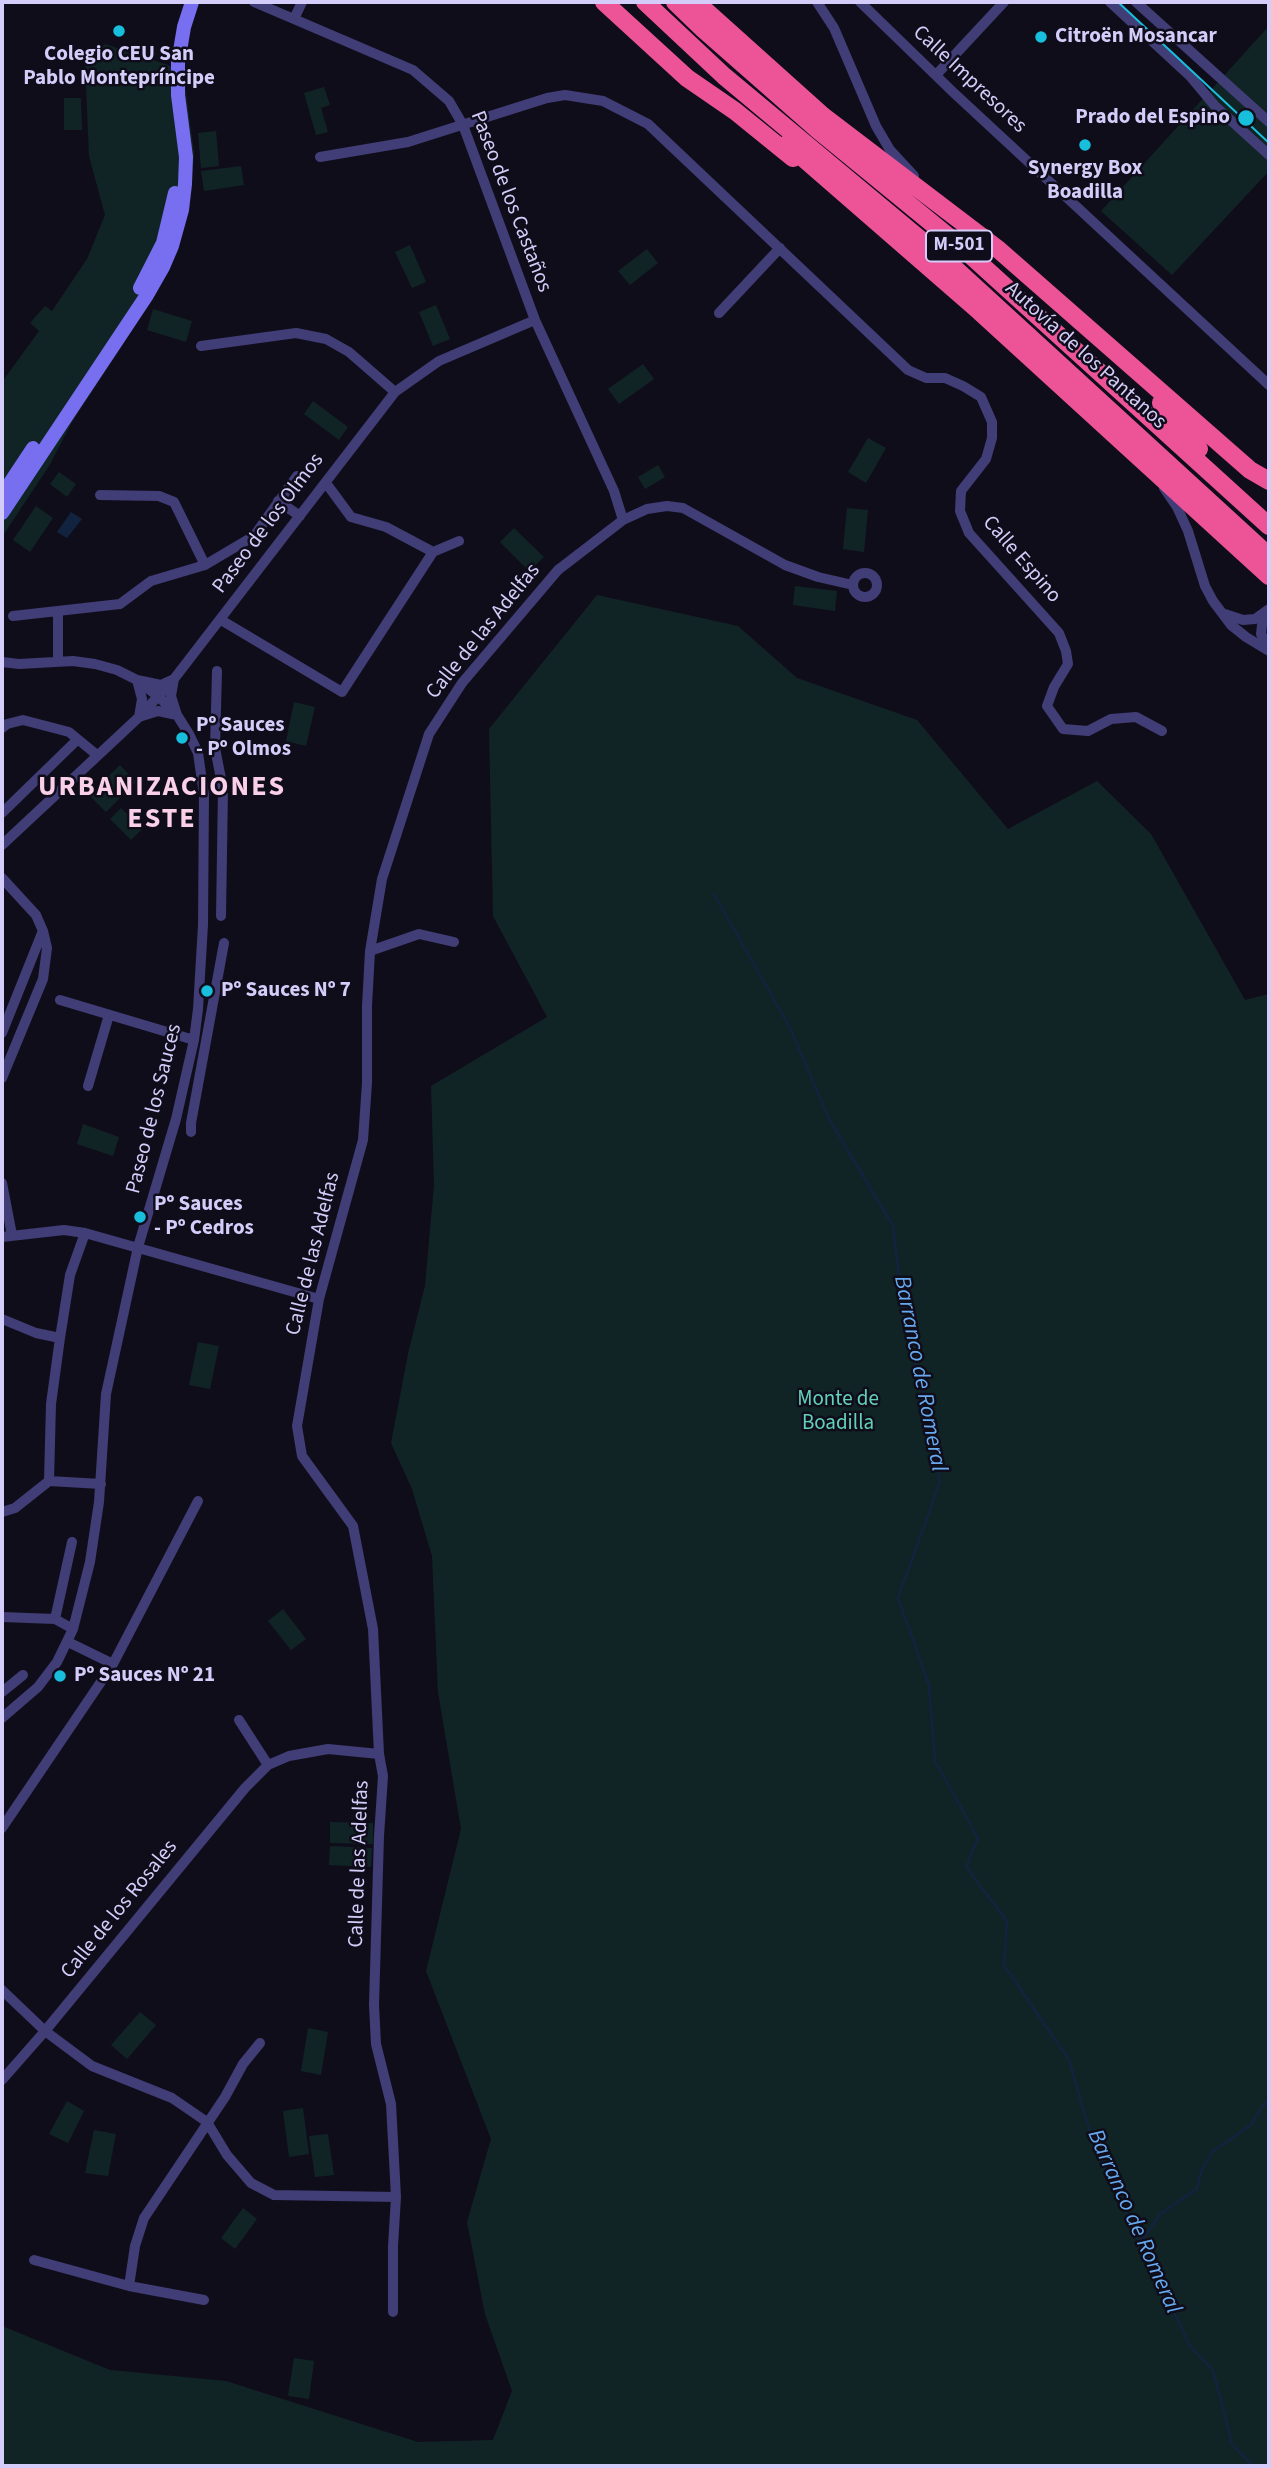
<!DOCTYPE html>
<html>
<head>
<meta charset="utf-8">
<style>
  body { margin:0 }
  #map { position:relative; width:1271px; height:2468px; overflow:hidden; background:#100d1b; font-family:"Source Sans 3",sans-serif }
  canvas { display:block }
  .frame { position:absolute; inset:0; border:4px solid #d4cdfa; pointer-events:none }
</style>
</head>
<body>
<div id="map">
<canvas width="1271" height="2468"></canvas>
<div class="frame"></div>
</div>
<script>
const ctx = document.querySelector('canvas').getContext('2d');
ctx.lineJoin = 'round';
function fillPath(path, color) { ctx.fillStyle = color; ctx.fill(path, 'evenodd'); }
const poly = rows => new Path2D(rows.map(r => 'M' + r).join(''));
function strokePath(path, color, width, dash) { ctx.strokeStyle = color; ctx.lineWidth = width; ctx.lineCap = dash ? 'butt' : 'round'; ctx.setLineDash(dash || []); ctx.stroke(path); }
function label(font, color, halo, rows, align = 'center') {
  ctx.font = font + ' "Source Sans 3",sans-serif'; ctx.lineWidth = 5; ctx.setLineDash([]); ctx.textBaseline = 'middle'; ctx.strokeStyle = halo; ctx.fillStyle = color; for (const [text, x, y, turn = 0] of rows) {
    ctx.save(); ctx.translate(x, y); ctx.rotate((+turn || 0) * Math.PI / 180); ctx.textAlign = isNaN(turn) ? turn : align; if (halo) ctx.strokeText(text, 0, 0); ctx.fillText(text, 0, 0); ctx.restore();
  }
}
const green = poly([
  [1269,26,1269,171,1172,275,1101,211],
  [105,44,183,70,194,153,191,193,174,254,135,326,72,422,49,466,2,537,2,382,39,331,30,323,45,306,52,311,87,259,105,215,89,156,85,63],
  [324,87,330,105,321,108,328,132,316,135,304,93],
  [64,98,81,98,82,130,64,130],
  [216,131,219,166,201,168,198,133],
  [241,166,244,185,204,191,201,171],
  [410,245,426,282,412,288,395,252],
  [647,249,658,263,630,285,618,271],
  [436,305,450,339,433,346,419,312],
  [153,309,192,321,186,342,147,330],
  [643,364,654,379,619,404,608,389],
  [313,401,348,427,339,440,304,414],
  [868,438,886,448,866,483,848,472],
  [658,465,665,477,645,489,638,477],
  [59,472,76,484,67,497,50,484],
  [36,506,53,518,30,552,13,540],
  [847,508,868,510,864,552,843,549],
  [514,528,544,557,529,571,500,542],
  [795,586,837,591,835,611,793,605],
  [597,595,738,626,797,678,917,720,1008,829,1097,781,1151,834,1245,1000,1269,994,1269,2466,2,2466,2,2326,110,2370,226,2381,418,2442,493,2440,512,2391,485,2314,467,2222,491,2139,426,1971,461,1829,438,1692,432,1556,412,1489,391,1443,408,1354,425,1286,434,1185,431,1086,547,1017,493,916,489,729],
  [294,702,315,707,306,746,286,741],
  [120,765,136,782,106,812,89,795],
  [121,808,142,829,131,840,110,819],
  [83,1124,119,1137,113,1156,77,1144],
  [198,1342,219,1346,210,1389,189,1385],
  [283,1609,306,1639,291,1650,268,1621],
  [330,1822,373,1823,373,1844,330,1843],
  [330,1846,372,1848,371,1867,329,1865],
  [140,2012,156,2025,127,2059,111,2045],
  [308,2028,328,2032,321,2075,301,2071],
  [67,2101,84,2111,68,2143,49,2134],
  [303,2108,309,2154,289,2157,283,2111],
  [94,2130,116,2134,108,2176,85,2173],
  [328,2134,334,2175,315,2177,309,2136],
  [243,2208,257,2219,235,2249,221,2238],
  [294,2358,314,2361,309,2399,288,2396]
]);
const water = poly([
  [71,512,82,519,67,538,57,532]
]);
const stream = poly([
  [714,894,789,1026,829,1119,893,1226,904,1319,928,1411,940,1482,898,1598,929,1685,935,1761,978,1838,966,1867,1007,1921,1004,1965,1069,2060,1092,2139,1190,2346,1213,2370,1232,2444,1253,2466],
  [1142,2241,1160,2214,1197,2189,1201,2172,1212,2152,1252,2124,1262,2107,1269,2100]
]);
const street = poly([
  [254,2,413,70,449,101,463,125,535,320,614,491,623,520],
  [817,2,834,28,876,126,890,150,914,176],
  [860,2,954,93,1269,385],
  [1110,2,1190,76,1215,106,1269,155],
  [1136,2,1269,122],
  [294,19,302,2],
  [936,75,1004,2],
  [320,157,408,142,547,98,565,95,603,101,648,124,908,370,926,378,945,378,963,386,981,397,992,422,992,438,986,459,961,491,960,511,969,533,1059,633,1066,651,1068,664,1054,687,1047,706,1063,729,1088,731,1111,719,1136,717,1162,731],
  [719,313,780,248],
  [201,346,296,333,326,339,349,352,395,392],
  [326,483,351,517,386,527,433,552,459,541],
  [1164,488,1177,507,1188,531,1205,586,1213,601,1231,625,1246,637,1269,651],
  [100,495,159,496,174,502,205,565],
  [278,501,300,516],
  '853 585a12 12 0 1 1 24 0a12 12 0 1 1-24 0Z',
  [58,611,58,662],
  [1266,613,1262,625,1261,634,1269,648],
  [1225,614,1243,620,1255,619,1269,609],
  [13,616,120,604,151,581,205,565,254,536,297,476],
  [221,620,342,692,433,552],
  [2,662,19,664,73,661,95,664,117,670,137,680,159,697,177,715,189,734,198,753,204,795,203,925,198,1009,194,1040,176,1119,138,1247,106,1394,99,1502,90,1562,73,1629,57,1662,38,1687,2,1718],
  [217,671,215,748,223,789,221,916],
  [174,679,171,696,177,715,158,711,139,717,142,699,137,680,161,685,174,679],
  [2,728,7,724,23,720,69,732,97,755],
  [2,813,77,740],
  [2,845,139,717,174,679,395,392,439,361,535,320],
  [2,878,36,915,43,931,47,948,43,979,2,1078],
  [370,951,419,934,454,942],
  [60,1000,194,1040],
  [2,1033,42,933],
  [88,1086,109,1015],
  [191,1132,191,1123,224,943],
  [2,1183,12,1235],
  [85,1233,70,1275,60,1338,51,1404,49,1481,101,1484],
  [2,1237,64,1230,85,1233,319,1299],
  [2,1319,36,1333,60,1338],
  [2,1512,15,1508,49,1481],
  [2,1617,55,1619,72,1542],
  [55,1619,73,1629],
  [68,1642,113,1664],
  [2,1692,23,1675],
  [239,1720,268,1765],
  [2,1828,113,1664,198,1501],
  [2,1990,45,2031,92,2066,172,2098,207,2122,227,2155,251,2183,274,2195,396,2197],
  [2,2080,45,2031,245,1788,268,1765,289,1756,328,1749,379,1754],
  [34,2260,129,2286,204,2300],
  [129,2286,135,2246,144,2218,225,2097,243,2064,260,2043],
  [393,2312,393,2246,396,2197,391,2104,376,2044,374,2005,379,1836,383,1776,379,1754,373,1629,353,1526,302,1456,297,1426,319,1299,363,1140,367,1083,367,1006,370,951,382,879,429,734,462,683,558,570,623,520,647,509,667,506,683,508,785,565,818,577,853,585]
]);
const secondary = poly([
  [140,288,163,243,175,193],
  [2,495,33,448],
  [2,513,147,295,163,267,172,246,182,210,185,184,186,157,178,95,178,63,184,27,192,2]
]);
const highway = poly([
  [604,2,687,78,735,111,793,158],
  [645,2,724,76,952,266,1269,556],
  [675,2,703,29,818,130,966,251,1269,526],
  [696,2,823,116,999,250,1250,470,1269,481],
  [787,144,979,311,1269,576],
  [1161,403,1199,449]
]);
const tram = poly([
  [1118,2,1269,143]
]);
const markers = [
  [119,31,7,"#17bfdc"],
  [1041,37,7,"#17bfdc"],
  [1246,118,9,"#17bfdc"],
  [1085,145,7,"#17bfdc"],
  [182,738,7,"#17bfdc"],
  [207,991,7,"#17bfdc"],
  [140,1217,7,"#17bfdc"],
  [60,1676,7,"#17bfdc"]
];
const shields = [
  [959,246,66]
];
const shieldNames = [
  ["M-501",959,246]
];
const poiNames = [
  ["Citroën Mosancar",1055,37],
  ["Colegio CEU San",119,55,"center"],
  ["Pablo Montepríncipe",119,79,"center"],
  ["Prado del Espino",1230,118,"right"],
  ["Synergy Box",1085,169,"center"],
  ["Boadilla",1085,193,"center"],
  ["Pº Sauces",196,726],
  ["- Pº Olmos",196,750],
  ["Pº Sauces Nº 7",221,991],
  ["Pº Sauces",154,1205],
  ["- Pº Cedros",154,1229],
  ["Pº Sauces Nº 21",74,1676]
];
const streetNames = [
  ["Calle Impresores",969,80,43],
  ["Paseo de los Castaños",510,202,69],
  ["Autovía de los Pantanos",1085,356,42],
  ["Paseo de los Olmos",269,524,-53],
  ["Calle Espino",1021,560,49],
  ["Calle de las Adelfas",484,632,-51],
  ["Paseo de los Sauces",155,1109,-76],
  ["Calle de las Adelfas",314,1254,-76],
  ["Calle de las Adelfas",360,1864,-88],
  ["Calle de los Rosales",120,1910,-51]
];
const parkNames = [
  ["Monte de",838,1400],
  ["Boadilla",838,1424]
];
const waterNames = [
  ["Barranco de Romeral",919,1374,79],
  ["Barranco de Romeral",1133,2222,66]
];
const districtNames = [
  ["URBANIZACIONES",162,789],
  ["ESTE",162,821]
];
fillPath(green, '#112425');
fillPath(water, '#12233f');
strokePath(stream, '#12233f', 2.5);
strokePath(street, '#413d76', 10);
strokePath(secondary, '#776ef0', 14);
strokePath(highway, '#ed5497', 18);
strokePath(tram, '#17bfdc', 2);
for (const [x, y, r, color] of markers) { const dot = new Path2D(); dot.arc(x, y, r, 0, 2 * Math.PI); ctx.fillStyle = color; ctx.fill(dot); strokePath(dot, '#100d1b', 2.5); }
for (const [x, y, w] of shields) { const box = new Path2D(); box.roundRect(x - w / 2, y - 15.5, w, 31, 5); ctx.fillStyle = '#100d1b'; ctx.fill(box); strokePath(box, '#d4cdfa', 2); }
label('bold 19px', '#d4cdfa', null, shieldNames);
label('bold 21px', '#d4cdfa', '#100d1b', poiNames, 'left');
label('21px', '#d4cdfa', '#100d1b', streetNames);
label('21px', '#62d1ba', '#100d1b', parkNames);
label('italic 23px', '#66a9ef', '#100d1b', waterNames);
ctx.letterSpacing = '2px';
label('bold 28px', '#facfe8', '#100d1b', districtNames);
ctx.letterSpacing = '0px';
</script>
</body>
</html>
